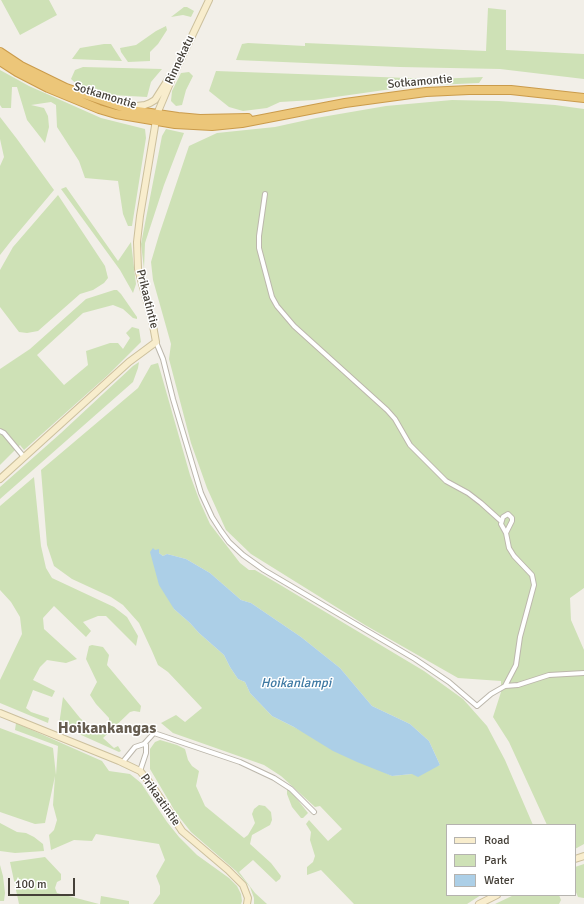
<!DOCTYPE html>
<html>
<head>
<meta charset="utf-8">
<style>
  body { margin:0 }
  #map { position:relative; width:584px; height:904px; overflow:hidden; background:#f2efe8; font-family:Signika,sans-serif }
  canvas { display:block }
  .legend { position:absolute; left:446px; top:824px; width:130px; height:72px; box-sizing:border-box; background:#fff; border:1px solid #b5b3af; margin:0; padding:5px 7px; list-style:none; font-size:12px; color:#454038 }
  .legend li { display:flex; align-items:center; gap:8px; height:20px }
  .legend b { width:20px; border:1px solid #b5b3af }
  .scale { position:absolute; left:8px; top:878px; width:67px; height:18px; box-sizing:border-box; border:2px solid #454038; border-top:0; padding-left:5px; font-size:12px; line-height:14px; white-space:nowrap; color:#454038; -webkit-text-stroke:3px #fff; paint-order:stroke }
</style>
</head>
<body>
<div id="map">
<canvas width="584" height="904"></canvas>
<ul class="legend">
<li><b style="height:5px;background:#f8edcd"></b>Road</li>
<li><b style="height:11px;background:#cee1b6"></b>Park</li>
<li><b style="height:11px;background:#accfe7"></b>Water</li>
</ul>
<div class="scale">100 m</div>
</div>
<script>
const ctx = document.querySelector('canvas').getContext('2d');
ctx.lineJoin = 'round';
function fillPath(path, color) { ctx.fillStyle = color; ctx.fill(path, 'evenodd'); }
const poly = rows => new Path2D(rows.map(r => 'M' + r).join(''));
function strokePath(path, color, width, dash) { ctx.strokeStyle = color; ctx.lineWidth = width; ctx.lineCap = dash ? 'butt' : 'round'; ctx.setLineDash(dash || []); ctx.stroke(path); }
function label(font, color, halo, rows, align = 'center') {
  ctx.font = font + ' Signika,sans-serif'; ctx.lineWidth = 3; ctx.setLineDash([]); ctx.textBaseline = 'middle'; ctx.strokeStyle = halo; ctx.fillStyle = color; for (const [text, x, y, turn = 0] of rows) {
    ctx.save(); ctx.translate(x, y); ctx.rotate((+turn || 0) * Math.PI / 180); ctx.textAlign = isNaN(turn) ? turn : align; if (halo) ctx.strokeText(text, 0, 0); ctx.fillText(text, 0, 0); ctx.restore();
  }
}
const green = poly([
  [1,0,49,0,57,15,20,35],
  [184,7,187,7,194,11,191,17,183,15,171,17],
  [488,8,506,10,506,50,584,54,584,79,500,69,400,67,236,60,242,44,248,43,305,46,305,43,486,51],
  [166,26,167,30,158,44,150,52,150,61,128,62,121,52,120,48,136,45,156,31],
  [104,44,111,44,122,61,72,59,80,48],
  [83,67,162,69,151,82,147,97,112,95,81,88,71,79,75,70],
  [0,70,29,86,101,118,145,129,146,138,132,226,128,226,123,214,118,181,85,178,79,161,57,127,56,105,51,102,31,105,44,108,48,116,49,127,45,143,27,120,17,87,12,87,11,108,2,108,0,105],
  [216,71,435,79,483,77,479,83,413,86,314,100,280,102,267,108,243,111,229,107,209,91],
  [189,72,193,76,186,90,182,105,176,106,171,101,172,91,181,73],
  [452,100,499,101,555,105,584,109,584,588,570,598,571,620,584,650,584,844,575,849,575,825,547,825,509,742,493,717,501,692,501,681,458,678,365,625,251,554,226,530,207,488,191,443,169,359,171,344,153,280,151,262,159,235,189,146,217,133,275,127,316,118,386,106],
  [0,117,17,139,54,190,11,241,0,255,0,166,4,157,0,139],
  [166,129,184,133,164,185,145,243,144,269,141,244,162,136],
  [66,187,118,261,131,242,136,284,133,293,120,270,61,189],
  [58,195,105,266,108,278,104,283,93,290,80,294,38,331,27,333,19,332,0,307,0,270,13,247],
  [114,290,117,290,121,294,137,317,137,319,133,318,123,309,113,305,83,313,37,355,64,385,88,365,86,351,110,343,118,343,123,349,130,338,126,333,132,327,139,329,141,342,108,375,24,450,20,445,0,465,0,369,30,349,86,299],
  [139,362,138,368,133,382,0,499,0,487,61,433,133,366],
  [158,363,190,475,200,502,210,524,240,563,249,570,255,570,282,586,424,671,463,699,487,726,505,760,533,825,447,825,447,895,481,895,467,904,354,904,321,870,307,875,307,867,313,862,315,856,310,840,311,832,306,824,309,820,328,841,342,829,320,806,315,807,281,776,264,765,173,733,161,723,176,715,185,722,202,708,168,672,158,665,152,651,139,623,123,605,111,597,72,579,54,566,47,545,41,470,138,388,151,365],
  [155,550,163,556,167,554,186,559,210,573,241,600,251,603,301,637,340,668,372,706,410,724,429,741,440,765,412,774,392,776,272,716,250,693,245,682,238,679,230,667,224,655,199,633,190,623,174,609],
  [34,477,41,546,46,568,52,578,114,607,127,617,138,636,136,646,106,616,98,616,83,622,91,631,86,637,54,606,43,618,44,629,77,659,66,663,47,660,40,667,33,680,55,691,52,697,33,690,26,708,31,712,49,718,48,723,0,703,0,680,22,634,20,617,11,602,0,590,0,506],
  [92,645,103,647,109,655,107,665,141,706,140,712,134,711,130,712,103,738,114,748,118,746,121,751,119,752,59,725,63,697,80,718,96,733,109,723,109,718,96,704,90,695,97,682,86,659,89,646],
  [16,723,102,761,109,771,130,774,141,783,167,822,179,837,197,855,229,878,237,886,241,894,242,901,241,904,153,904,160,894,160,886,156,876,165,860,159,844,96,834,92,841,74,840,51,850,49,835,54,830,57,820,53,805,55,776,45,823,35,824,0,812,0,728,53,748,56,775,58,746,15,730],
  [160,740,177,745,185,749,188,760,192,766,199,771,196,786,205,806,244,838,248,835,255,823,252,814,254,809,259,805,265,806,271,812,272,820,270,825,252,835,250,844,271,863,281,876,280,879,276,882,253,860,239,872,255,893,267,904,254,904,254,898,250,887,236,871,191,832,176,813,150,769,150,749,155,742],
  [287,790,290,790,308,813,303,818,301,818,292,807,287,794],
  [0,823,17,832,26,833,34,837,43,844,44,851,15,853,0,851],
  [45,857,61,874,61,880,57,882,55,888,57,893,99,904,19,904,10,862],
  [584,864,584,898,578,897,575,890,575,867],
  [0,865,3,876,5,893,4,901,0,901],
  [514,895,559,895,561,900,559,904,495,904],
  [101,896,129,901,129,904,100,904]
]);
const water = poly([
  [153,548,155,550,159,549,159,553,163,556,167,554,186,559,210,573,241,600,251,603,301,637,340,668,372,706,410,724,429,741,440,765,418,777,412,774,392,776,357,762,333,751,294,727,272,716,250,693,245,682,238,679,230,667,224,655,199,633,190,623,174,609,159,585,150,552]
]);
const street = poly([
  [265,194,259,236,259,248,272,297,277,306,294,326,387,410,395,419,410,445,446,481,468,493,481,503,501,521],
  [156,342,163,359,173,399,201,493,212,517,221,531,229,542,243,555,264,570,415,659,449,682,477,706,491,694,505,686,518,685,549,675,584,673],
  [0,431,4,433,24,457],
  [505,686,516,665,520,637,534,585,532,575,514,556,509,548,506,533,501,524,503,517,508,514,512,518,512,521,506,533],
  [122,763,135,747,144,744,154,733,240,762,274,778,291,789,314,812],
  [140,771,146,753,146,745,144,744]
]);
const secondary = poly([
  [128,107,145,105,150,103,155,100,169,78],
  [0,479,129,362,156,342,152,320,138,269,137,242,140,216,157,114,173,76,209,0],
  [0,713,119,761,140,771,151,784,182,831,228,870,243,885,248,898,247,904],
  [575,859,584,856],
  [479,904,497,895]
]);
const highway = poly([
  [0,52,21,66,66,88,119,106,137,111,178,117,200,119,248,118],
  [0,61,17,72,48,88,99,109,116,114,175,124,212,126,242,123,345,103,426,92,469,90,511,90,584,98]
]);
const streetNames = [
  ["Rinnekatu",180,60,-65],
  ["Sotkamontie",420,82,-5],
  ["Sotkamontie",105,96,17],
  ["Prikaatintie",147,299,76],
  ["Prikaatintie",160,800,55]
];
const waterNames = [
  ["Hoikanlampi",296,684]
];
const districtNames = [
  ["Hoikankangas",107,729]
];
fillPath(green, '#cee1b6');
fillPath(water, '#accfe7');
strokePath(street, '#bcb7ac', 6);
strokePath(secondary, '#ccc09d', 8);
strokePath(highway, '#ca9b4b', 10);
strokePath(street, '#fff', 4);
strokePath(secondary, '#f8edcd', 6);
strokePath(highway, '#ecc679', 8);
label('12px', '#454038', '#fff', streetNames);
label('italic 13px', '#3e79a3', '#fff', waterNames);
label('bold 16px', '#665d50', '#fff', districtNames);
</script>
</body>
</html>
